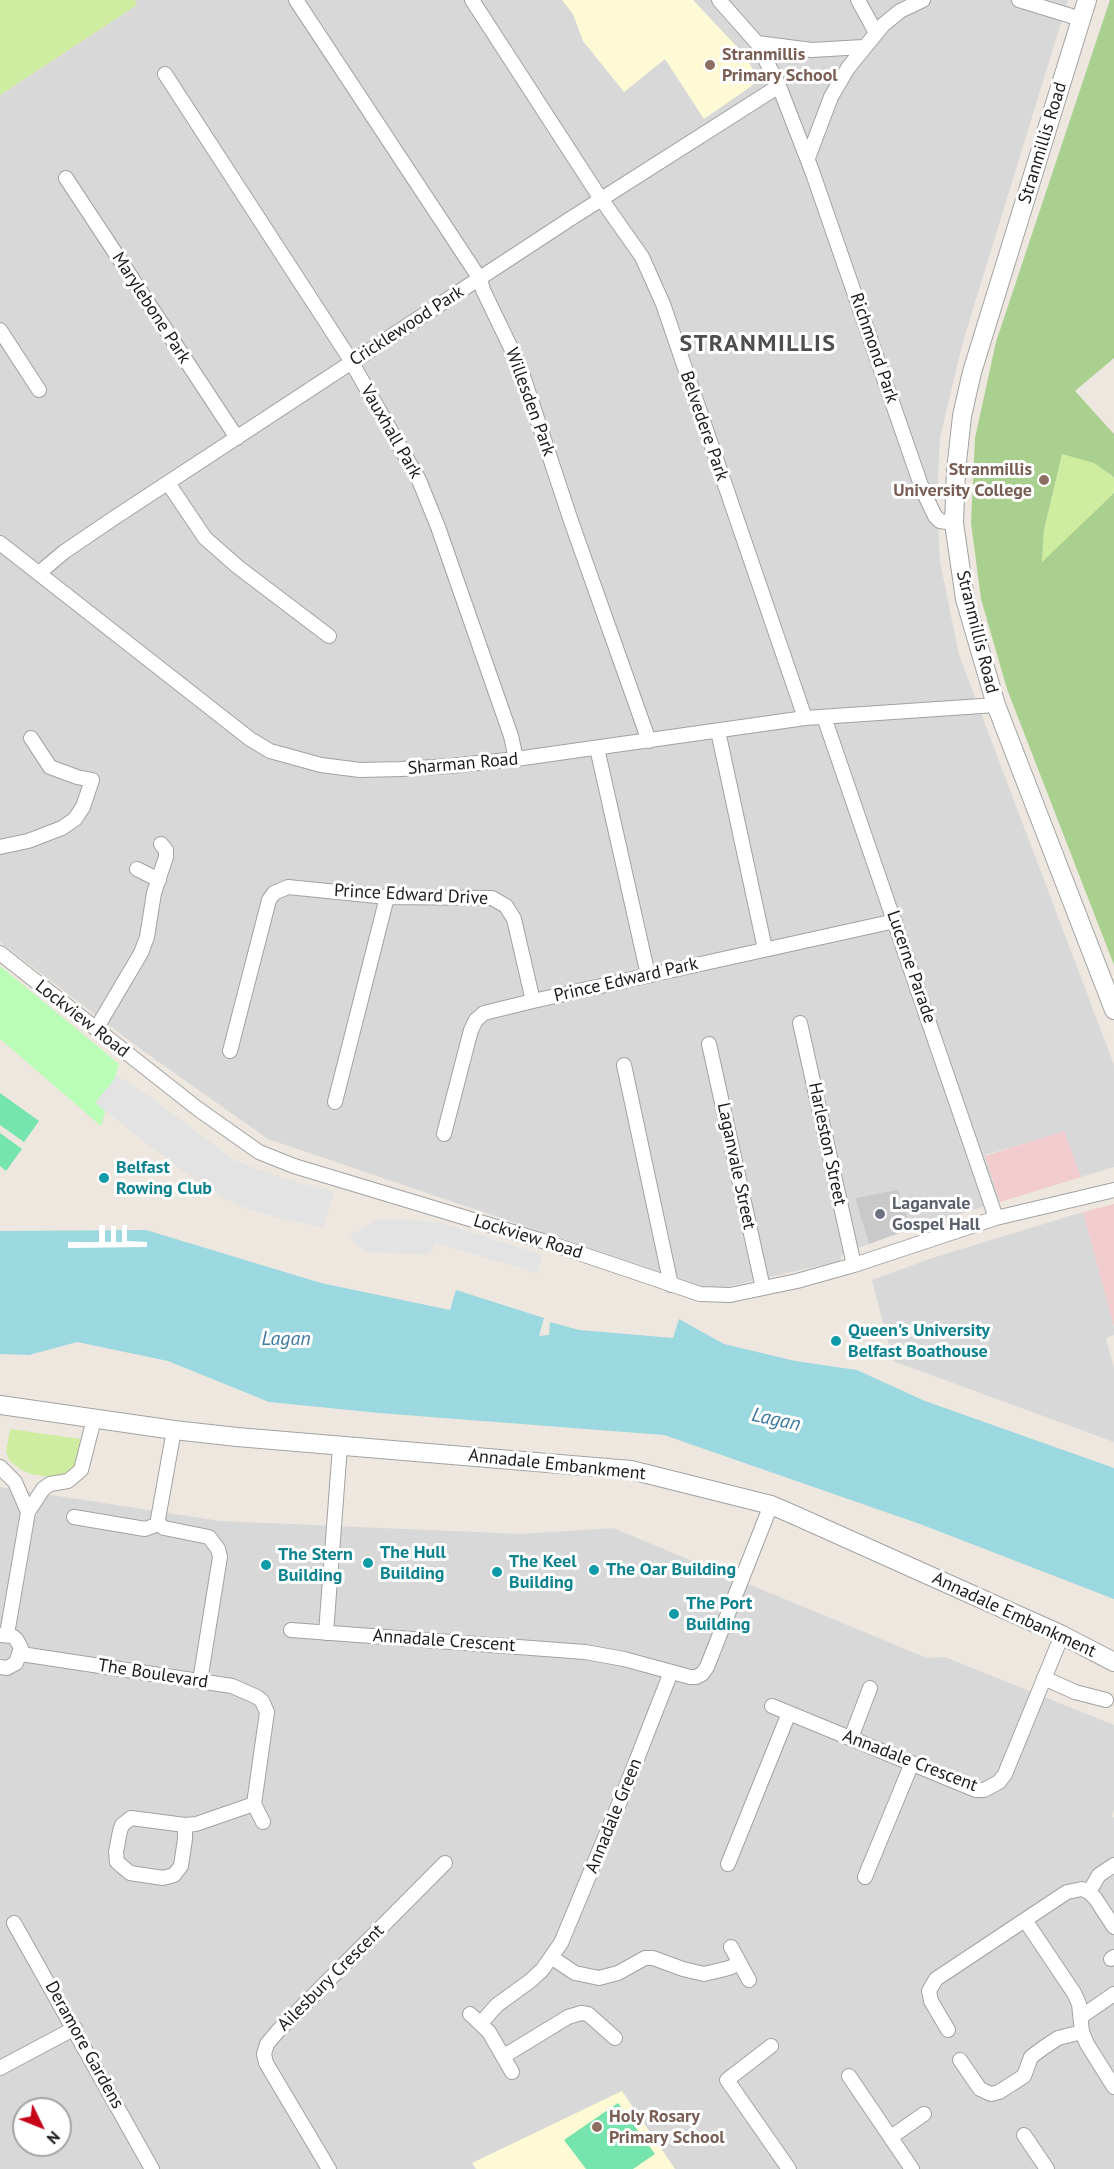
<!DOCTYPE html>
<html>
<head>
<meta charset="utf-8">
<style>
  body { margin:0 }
  #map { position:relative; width:1114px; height:2169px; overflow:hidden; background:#eee7df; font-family:"PT Sans",sans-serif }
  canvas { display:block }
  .north { position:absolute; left:12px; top:2097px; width:60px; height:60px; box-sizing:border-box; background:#fff; border:2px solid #a4a4a4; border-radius:50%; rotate:133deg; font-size:16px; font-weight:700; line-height:24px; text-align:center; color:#1b1b1b }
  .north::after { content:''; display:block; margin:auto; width:21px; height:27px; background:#c50017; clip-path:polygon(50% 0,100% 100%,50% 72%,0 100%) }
</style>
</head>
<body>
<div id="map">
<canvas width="1114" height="2169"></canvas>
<div class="north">N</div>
</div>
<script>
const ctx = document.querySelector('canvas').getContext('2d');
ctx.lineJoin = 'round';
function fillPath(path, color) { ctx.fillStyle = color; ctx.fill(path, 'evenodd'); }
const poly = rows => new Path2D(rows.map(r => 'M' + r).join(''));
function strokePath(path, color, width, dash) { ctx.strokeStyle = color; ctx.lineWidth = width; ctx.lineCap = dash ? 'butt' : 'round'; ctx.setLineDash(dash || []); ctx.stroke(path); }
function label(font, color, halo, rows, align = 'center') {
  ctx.font = font + ' "PT Sans",sans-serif'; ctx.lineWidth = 6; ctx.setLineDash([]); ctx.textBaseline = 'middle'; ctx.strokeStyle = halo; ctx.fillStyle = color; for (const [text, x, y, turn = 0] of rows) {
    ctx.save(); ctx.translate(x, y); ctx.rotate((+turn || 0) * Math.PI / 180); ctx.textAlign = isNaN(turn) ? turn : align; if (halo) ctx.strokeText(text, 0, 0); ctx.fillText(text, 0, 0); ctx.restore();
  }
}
const residential = poly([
  [135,0,1068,0,962,345,940,438,937,501,940,561,959,655,1114,1065,1114,1167,1081,1177,1064,1132,985,1155,1000,1202,911,1229,898,1191,855,1198,869,1244,842,1254,840,1261,713,1290,268,1139,139,1048,0,942,0,95,137,5],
  [1083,1212,1114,1327,1114,1335,1106,1338,1114,1368,1114,1442,893,1361,872,1280,932,1258],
  [0,1487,220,1521,521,1534,613,1528,927,1658,945,1657,1114,1725,1114,1809,1112,1815,1114,1818,1114,2169,0,2169],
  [24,2109,60,2109,60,2145,24,2145]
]);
const commercial = poly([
  [1064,1131,1081,1177,1000,1202,985,1156],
  [1114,1204,1114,1327,1083,1212]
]);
const education = poly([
  [562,0,693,0,739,49,755,72,753,85,704,119,665,59,624,92,583,41,573,14],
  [622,2091,675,2169,476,2169,472,2163]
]);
const religious = poly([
  [898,1190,911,1229,869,1244,855,1198]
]);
const grass = poly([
  [0,0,135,0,137,5,0,95],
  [1062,453,1094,463,1114,477,1114,493,1042,563,1044,530],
  [10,1429,80,1439,77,1465,68,1474,56,1478,31,1474,20,1469,10,1461,6,1452]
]);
const forest = poly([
  [1110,0,1114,0,1114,358,1075,391,1114,434,1114,477,1094,463,1062,454,1044,530,1042,562,1114,493,1114,965,1007,689,981,599,971,523,975,438,996,342]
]);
const park = poly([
  [0,966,119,1064,101,1126,0,1039]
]);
const pitch = poly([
  [0,1093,39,1121,24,1142,0,1125],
  [0,1133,22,1149,6,1171,0,1166],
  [618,2103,655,2154,633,2169,586,2169,564,2140]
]);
const parking = poly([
  [117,1076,149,1096,234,1160,278,1177,334,1192,323,1228,275,1217,249,1209,226,1199,176,1166,95,1103],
  [378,1219,440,1222,543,1255,537,1273,436,1243,429,1255,368,1252,359,1247,349,1236]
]);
const water = poly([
  [146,1230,321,1283,450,1310,456,1290,544,1318,539,1336,549,1335,550,1322,579,1330,673,1338,679,1319,724,1344,795,1361,857,1370,925,1401,1114,1468,1114,1599,920,1524,664,1435,379,1413,269,1402,168,1361,77,1342,29,1355,0,1354,0,1231]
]);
const pier = poly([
  [99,1225,105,1225,105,1242,111,1242,111,1226,116,1226,116,1242,122,1242,122,1225,127,1225,127,1241,147,1242,147,1247,68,1248,68,1242,99,1242]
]);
const minor = poly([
  [296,0,480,279,483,290,520,367,571,521,649,741],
  [472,0,597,193,642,257,663,304,805,718],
  [719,0,757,43,779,86,812,171,923,491,935,516,940,521,954,523],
  [858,0,876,33],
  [1019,0,1081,19],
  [757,43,812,50,863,47],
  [165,74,348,356,419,480,438,527,511,736,516,759],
  [808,158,831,97,848,68,883,25,900,11,923,0],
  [66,178,237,438],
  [0,330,39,390],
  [168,483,205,538,238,567,329,636],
  [0,543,250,739,270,751,321,765,360,770,401,769,450,766,516,759,805,718,996,705],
  [39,573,64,552,114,518,570,219,779,86],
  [824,717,996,1218],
  [718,731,765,949],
  [597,748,648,975],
  [0,847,28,841,62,828,75,819,83,807,92,780,77,777,50,767,31,738],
  [137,869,159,880],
  [0,953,198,1109,259,1152,294,1166,546,1242,700,1294,730,1295,797,1281,854,1265,996,1218,1114,1190],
  [800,1023,854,1265],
  [96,1029,141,953,147,937,154,893,166,857,166,850,161,844],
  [709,1044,763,1288],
  [230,1051,269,900,274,893,288,887,387,897,492,898,506,906,514,919,533,1001],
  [624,1065,671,1285],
  [335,1102,387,897],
  [444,1134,471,1030,476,1020,484,1013,533,1001,895,921],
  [174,1430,158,1519,159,1524,164,1528,209,1537,218,1549,220,1557,200,1681],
  [0,1467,15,1482,28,1512],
  [74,1517,145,1529,159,1524],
  [291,1630,585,1652,624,1659,690,1677,696,1677,702,1674,707,1667,771,1505],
  [326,1633,340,1446],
  [7,1634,28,1512,43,1489,50,1484,68,1481,81,1470,94,1419],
  [0,1635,12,1636,16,1639,21,1648,16,1663,7,1668,0,1667],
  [21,1654,232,1686,257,1697,262,1701,267,1712,254,1804,263,1822],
  [1044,1678,1075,1692,1106,1700],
  [772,1706,976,1790,984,1790,999,1782,1005,1774,1062,1635],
  [851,1738,870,1688],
  [185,1825,185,1839,181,1866,174,1875,163,1878,130,1873,117,1862,116,1852,120,1831,122,1825,131,1818,185,1825,196,1824,254,1804],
  [728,1864,789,1713],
  [865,1877,912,1763],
  [1089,1892,1099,1875,1114,1865],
  [1025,1920,1074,1993,1079,2004,1082,2032,1087,2044,1114,2087],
  [14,1923,152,2169],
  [731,1947,749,1980],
  [551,1957,575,1973,599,1978,618,1973,645,1958,653,1958,683,1969,704,1974,729,1968,740,1963],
  [1111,1959,1114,1957],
  [470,2014,489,2032,512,2072],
  [1082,2016,1114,1994],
  [481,2023,497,2005,530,1981,542,1970,561,1943,628,1782,671,1672],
  [948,2030,931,2001,929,1991,936,1979,1067,1892,1082,1889,1089,1892,1095,1898,1114,1927],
  [771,2046,727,2080,789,2169],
  [504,2056,568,2017,581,2013,588,2014,615,2038],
  [960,2060,980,2089,991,2094,999,2092,1024,2076,1031,2057,1043,2048,1058,2038,1082,2032],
  [0,2068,75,2028],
  [849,2076,912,2169],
  [1024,2135,1047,2169],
  [891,2137,924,2114],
  [329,2169,266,2063,264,2054,267,2044,278,2031,445,1863]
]);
const tertiary = poly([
  [1087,0,972,372,962,416,956,471,954,523,965,599,996,705,1114,1010],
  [0,1405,174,1430,237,1437,631,1470,771,1505,792,1514,1062,1635,1114,1662]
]);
const markers = [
  [710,65,6,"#8d6e63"],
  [1044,480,6,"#8d6e63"],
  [104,1178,6,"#0f9aa8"],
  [880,1214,6,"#6b7280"],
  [836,1341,6,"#0f9aa8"],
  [368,1563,6,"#0f9aa8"],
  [266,1565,6,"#0f9aa8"],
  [594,1570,6,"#0f9aa8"],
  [497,1572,6,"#0f9aa8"],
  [674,1614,6,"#0f9aa8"],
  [597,2127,6,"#8d6e63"]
];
const educationNames = [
  ["Stranmillis",722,55],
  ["Primary School",722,76],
  ["Stranmillis",1032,470,"right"],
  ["University College",1032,491,"right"],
  ["Holy Rosary",609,2117],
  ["Primary School",609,2138]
];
const streetNames = [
  ["Stranmillis Road",1043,143,-73],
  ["Marylebone Park",151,308,57],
  ["Cricklewood Park",407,326,-33],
  ["Richmond Park",874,348,71],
  ["Willesden Park",530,402,70],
  ["Belvedere Park",704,426,71],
  ["Vauxhall Park",391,432,60],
  ["Stranmillis Road",977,632,76],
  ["Sharman Road",463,764,-5],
  ["Prince Edward Drive",411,895,3],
  ["Lucerne Parade",911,967,71],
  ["Prince Edward Park",626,980,-13],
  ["Lockview Road",82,1019,38],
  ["Harleston Street",827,1144,78],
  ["Laganvale Street",736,1166,78],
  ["Lockview Road",528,1237,17],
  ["Annadale Embankment",557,1465,6],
  ["Annadale Embankment",1014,1615,25],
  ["Annadale Crescent",444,1641,4],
  ["The Boulevard",153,1674,9],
  ["Annadale Crescent",910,1761,21],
  ["Annadale Green",614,1816,-68],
  ["Ailesbury Crescent",331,1978,-45],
  ["Deramore Gardens",84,2045,61]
];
const cultureNames = [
  ["Belfast",116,1168],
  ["Rowing Club",116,1189],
  ["Queen's University",848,1331],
  ["Belfast Boathouse",848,1352],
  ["The Hull",380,1553],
  ["Building",380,1574],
  ["The Stern",278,1555],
  ["Building",278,1576],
  ["The Keel",509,1562],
  ["Building",509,1583],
  ["The Oar Building",606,1570],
  ["The Port",686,1604],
  ["Building",686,1625]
];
const worshipNames = [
  ["Laganvale",892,1204],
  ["Gospel Hall",892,1225]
];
const waterNames = [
  ["Lagan",286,1339],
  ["Lagan",776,1420,12]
];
const districtNames = [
  ["STRANMILLIS",758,344]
];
fillPath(residential, '#d9d8d8');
fillPath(commercial, '#f1cccf');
fillPath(education, '#fffad6');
fillPath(religious, '#c9c9c9');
fillPath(grass, '#ceeda0');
fillPath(forest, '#aad090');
fillPath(park, '#b9fdb6');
fillPath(pitch, '#75e4ad');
fillPath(parking, '#e3e3e3');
fillPath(water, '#9bd8df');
fillPath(pier, '#fff');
strokePath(minor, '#a2a2a2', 16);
strokePath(tertiary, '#a2a2a2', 20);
strokePath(minor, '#fff', 14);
strokePath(tertiary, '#fff', 18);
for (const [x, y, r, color] of markers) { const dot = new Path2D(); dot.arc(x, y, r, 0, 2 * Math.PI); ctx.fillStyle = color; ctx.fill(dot); strokePath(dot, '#fff', 2); }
label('bold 18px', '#785e54', '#fff', educationNames, 'left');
label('18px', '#1b1b1b', '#fff', streetNames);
label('bold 18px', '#0d838f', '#fff', cultureNames, 'left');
label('bold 18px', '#5b616d', '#fff', worshipNames, 'left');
label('italic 20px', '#3c79a0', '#fff', waterNames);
ctx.letterSpacing = '1.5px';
label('bold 24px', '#4e4e4e', '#fff', districtNames);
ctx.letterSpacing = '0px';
</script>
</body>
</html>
